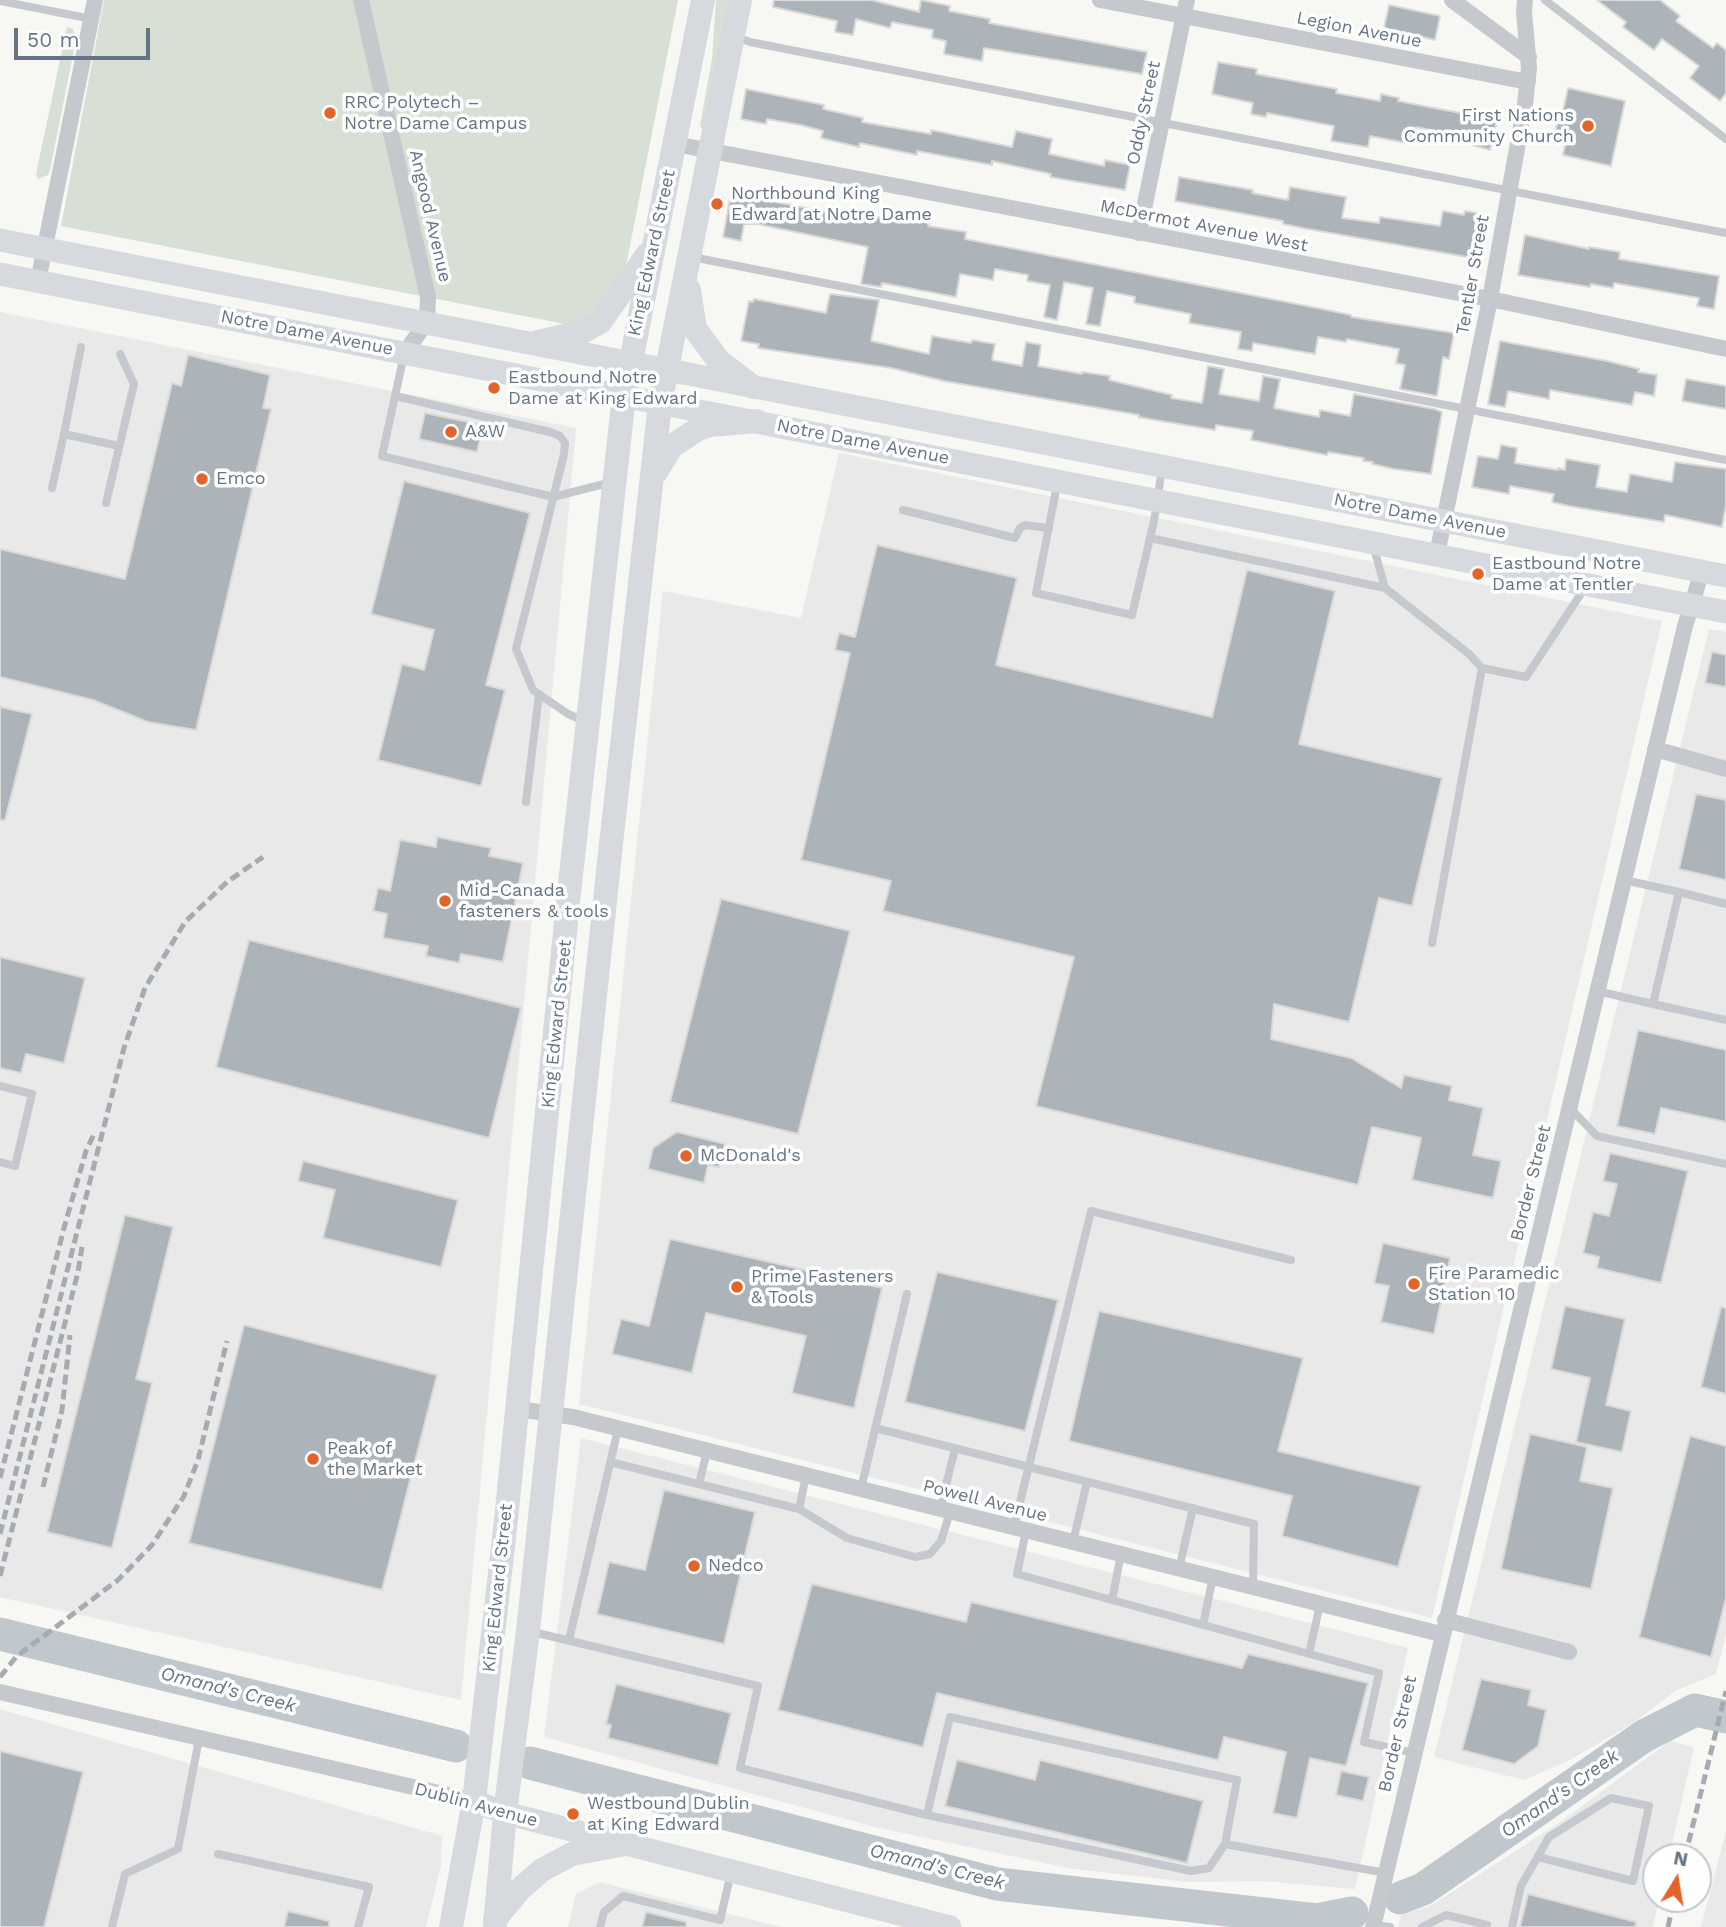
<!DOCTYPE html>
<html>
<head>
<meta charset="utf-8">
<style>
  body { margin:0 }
  #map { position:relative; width:1726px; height:1927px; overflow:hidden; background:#f7f7f4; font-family:"Work Sans",sans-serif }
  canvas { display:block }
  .north { position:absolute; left:1642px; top:1843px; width:70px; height:70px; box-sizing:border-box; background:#fff; border:2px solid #c2c8ce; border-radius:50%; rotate:11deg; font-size:19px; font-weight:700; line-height:28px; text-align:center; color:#667585 }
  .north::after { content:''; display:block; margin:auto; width:24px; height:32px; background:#e36328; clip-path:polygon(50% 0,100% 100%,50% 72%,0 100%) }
  .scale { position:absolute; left:14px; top:28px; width:136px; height:32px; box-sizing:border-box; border:4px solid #667585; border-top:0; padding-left:9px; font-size:21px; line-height:24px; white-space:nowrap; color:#667585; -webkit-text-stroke:5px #fff; paint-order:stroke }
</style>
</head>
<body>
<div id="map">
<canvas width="1726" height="1927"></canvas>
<div class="north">N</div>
<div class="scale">50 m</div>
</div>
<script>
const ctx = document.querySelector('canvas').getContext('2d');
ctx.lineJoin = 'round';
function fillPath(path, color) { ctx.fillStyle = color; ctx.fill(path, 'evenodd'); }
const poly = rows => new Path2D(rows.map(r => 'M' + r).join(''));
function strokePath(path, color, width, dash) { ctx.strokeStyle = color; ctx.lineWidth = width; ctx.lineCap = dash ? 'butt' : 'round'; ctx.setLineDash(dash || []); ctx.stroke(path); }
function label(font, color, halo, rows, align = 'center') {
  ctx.font = font + ' "Work Sans",sans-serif'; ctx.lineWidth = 7; ctx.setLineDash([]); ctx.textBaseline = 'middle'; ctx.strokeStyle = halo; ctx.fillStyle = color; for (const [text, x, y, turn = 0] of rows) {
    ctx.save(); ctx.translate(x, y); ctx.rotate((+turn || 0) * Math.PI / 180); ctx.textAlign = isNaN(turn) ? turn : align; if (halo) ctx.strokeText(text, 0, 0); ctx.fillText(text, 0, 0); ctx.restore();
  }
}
const built = poly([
  [0,312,576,428,461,1700,0,1597],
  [839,453,1662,621,1432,1618,579,1404,663,591,801,618],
  [1709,629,1726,632,1726,1634,1716,1674,1677,1690,1633,1723,1570,1760,1524,1780,1434,1757],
  [581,1438,1408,1648,1355,1889,1262,1881,1187,1882,1068,1868,875,1827,544,1737],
  [0,1709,442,1836,441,1866,426,1927,0,1927],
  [1670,1741,1694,1747,1669,1857,1656,1857,1656,1899,1659,1899,1653,1927,1398,1927,1401,1915,1430,1906,1457,1889,1560,1822],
  [1726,1831,1726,1927,1701,1927],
  [599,1882,782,1927,568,1927,576,1894]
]);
const green = poly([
  [104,0,678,0,616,317,596,330,61,226],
  [716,0,731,0,703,130,700,126,712,59],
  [67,27,73,29,76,40,50,170,48,175,38,179,36,174]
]);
const river = poly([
  [0,1634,456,1746],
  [530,1763,997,1884,1317,1920,1352,1913],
  [1400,1898,1423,1889,1644,1736,1695,1710,1726,1717]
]);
const building = poly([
  [774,0,871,0,919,12,921,0,950,6,949,11,990,19,989,23,1147,52,1142,74,984,48,982,61,944,54,946,41,932,38,933,30,892,22,890,28,856,19,853,35,835,32,837,21,773,7,774,0],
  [1597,0,1660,0,1680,16,1676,21,1713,48,1717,43,1726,50,1726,93,1720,101,1690,78,1699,66,1662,39,1654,50,1623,27,1626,22,1597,0],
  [1389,5,1440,16,1435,40,1384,28,1389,5],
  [1218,62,1257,69,1256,74,1337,89,1336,93,1380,101,1381,94,1399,98,1398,101,1497,120,1490,150,1465,143,1467,137,1416,127,1412,144,1370,136,1368,147,1331,141,1334,126,1267,113,1266,117,1251,114,1253,103,1212,94,1218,62],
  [1568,88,1625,101,1611,166,1563,155,1567,135,1555,133,1558,119,1561,120,1568,88],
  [746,89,824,105,823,109,863,118,862,122,931,134,931,130,1012,147,1016,131,1052,139,1049,154,1104,166,1105,160,1130,165,1125,190,1050,177,1051,174,992,161,992,165,917,151,917,155,860,143,859,147,821,138,823,131,801,125,767,119,766,124,741,119,746,89],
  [1179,177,1253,190,1252,193,1288,200,1290,187,1346,197,1342,218,1379,223,1380,217,1440,226,1443,211,1464,215,1465,211,1482,214,1473,258,1308,229,1283,224,1283,221,1175,201,1179,177],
  [731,193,846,216,847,211,890,219,891,214,908,217,929,222,928,226,966,232,965,239,1322,309,1351,315,1351,317,1454,333,1449,359,1443,357,1437,396,1400,389,1405,365,1396,363,1399,349,1347,339,1346,342,1318,337,1315,354,1253,343,1252,351,1238,349,1241,332,1189,323,1191,314,1134,303,1135,297,1107,291,1100,326,1086,324,1093,288,1064,282,1057,320,1044,317,1050,285,1027,281,1028,275,995,269,993,280,960,274,956,297,882,283,881,287,861,284,868,247,757,224,744,224,741,241,723,237,731,193],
  [1525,235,1589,249,1589,247,1620,252,1619,259,1719,276,1714,309,1697,306,1699,298,1614,283,1613,288,1591,284,1590,287,1518,275,1525,235],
  [830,294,879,300,871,341,929,354,932,336,971,343,972,340,995,344,992,360,1022,366,1026,342,1041,345,1038,366,1082,374,1082,372,1110,376,1109,380,1172,395,1171,398,1202,403,1208,366,1224,369,1219,394,1259,401,1263,376,1280,379,1274,408,1319,417,1320,410,1350,416,1354,394,1434,409,1442,412,1431,474,1394,469,1372,464,1373,462,1363,461,1364,458,1328,452,1327,455,1251,440,1253,431,1216,425,1215,430,1155,420,1138,417,1139,415,944,381,891,368,758,348,759,344,741,341,749,301,753,302,754,299,826,313,830,294],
  [1500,341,1607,361,1639,369,1638,372,1657,375,1654,396,1635,392,1632,405,1550,390,1549,399,1508,391,1505,407,1488,404,1500,341],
  [188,355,270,375,263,408,271,409,196,730,148,722,93,700,0,677,0,549,125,579,172,383,181,386,188,355],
  [1686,379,1726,386,1726,409,1682,401,1686,379],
  [425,413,483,425,477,452,419,439,425,413],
  [1501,445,1517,448,1515,463,1558,470,1558,468,1565,470,1566,459,1600,465,1596,487,1627,492,1630,474,1672,482,1675,462,1726,469,1726,504,1722,527,1665,515,1664,522,1569,506,1552,502,1554,494,1510,486,1509,494,1472,487,1478,456,1498,459,1501,445],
  [404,481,530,513,486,685,505,690,481,786,378,760,402,664,424,670,434,630,371,614,404,481],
  [877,545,1017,578,996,665,1212,717,1247,570,1335,591,1299,744,1442,778,1412,906,1379,898,1349,1022,1274,1004,1271,1039,1351,1058,1401,1088,1404,1075,1452,1086,1449,1100,1483,1108,1473,1155,1501,1161,1493,1198,1412,1180,1421,1138,1372,1127,1358,1185,1036,1106,1074,957,883,911,891,881,801,860,850,653,835,650,837,641,839,633,855,637,877,545],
  [1712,652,1726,655,1726,687,1705,683,1712,652],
  [0,707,32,714,5,820,0,820,0,707],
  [1696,794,1726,800,1726,880,1679,869,1696,794],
  [437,837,491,848,489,856,523,863,503,962,461,954,459,963,426,956,428,946,383,938,387,914,373,911,378,888,390,891,400,840,436,847,437,837],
  [721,899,850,931,798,1134,670,1102,721,899],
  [249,940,521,1008,489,1138,216,1067,249,940],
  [0,957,85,978,64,1063,26,1054,21,1073,0,1068,0,957],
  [1638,1030,1726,1050,1726,1122,1661,1108,1655,1134,1617,1126,1638,1030],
  [677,1132,725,1144,719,1167,708,1165,704,1183,648,1169,653,1148,677,1132],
  [1610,1153,1688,1171,1661,1283,1597,1268,1599,1257,1583,1253,1593,1212,1609,1216,1617,1184,1603,1181,1610,1153],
  [303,1161,458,1200,441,1267,323,1238,335,1190,298,1181,303,1161],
  [125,1215,173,1227,136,1379,152,1383,112,1548,47,1532,125,1215],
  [670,1239,882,1288,854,1408,792,1393,806,1336,706,1313,692,1373,612,1354,621,1319,649,1326,670,1239],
  [1383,1243,1450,1258,1434,1334,1381,1322,1389,1286,1374,1283,1383,1243],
  [937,1272,1058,1300,1025,1431,905,1402,937,1272],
  [1565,1306,1625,1319,1606,1405,1631,1411,1622,1452,1576,1442,1590,1378,1551,1369,1565,1306],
  [1721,1307,1726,1308,1726,1394,1701,1387,1721,1307],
  [1099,1311,1303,1358,1278,1451,1421,1486,1398,1567,1282,1536,1292,1496,1069,1441,1099,1311],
  [244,1325,437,1375,382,1590,189,1543,244,1325],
  [1530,1434,1587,1447,1580,1481,1613,1488,1591,1589,1501,1569,1530,1434],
  [1690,1436,1726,1446,1726,1598,1711,1657,1639,1637,1690,1436],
  [664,1490,755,1512,724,1644,597,1614,609,1562,645,1570,664,1490],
  [812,1584,966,1622,971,1602,1242,1668,1248,1654,1368,1683,1346,1766,1310,1758,1297,1818,1273,1813,1286,1752,1224,1737,1218,1760,937,1693,923,1747,778,1710,812,1584],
  [1481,1679,1531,1690,1528,1705,1546,1710,1538,1746,1514,1764,1462,1750,1481,1679],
  [616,1684,731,1713,718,1766,608,1738,611,1725,606,1724,616,1684],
  [0,1751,83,1772,44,1927,0,1927,0,1751],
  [957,1760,1035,1780,1040,1760,1203,1801,1187,1863,945,1806,957,1760],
  [1341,1771,1369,1777,1363,1801,1336,1795,1341,1771],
  [1528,1894,1636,1922,1635,1927,1520,1927,1528,1894],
  [288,1911,329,1921,329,1927,284,1927,288,1911],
  [646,1912,686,1922,686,1927,642,1927,646,1912]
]);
const lane = poly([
  [1545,0,1726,139],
  [0,1,92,19],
  [737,37,750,42,1726,233],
  [692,257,1726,460],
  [81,347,64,434,119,446],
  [404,355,382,456,553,497,612,482],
  [395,396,550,432,560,436,565,443,564,454,516,649,533,690,568,714,585,721],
  [1057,485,1036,593,1132,615,1154,521,1162,469],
  [52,488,64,434],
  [106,503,134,384,120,354],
  [903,510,1015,538,1020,528,1025,525,1049,528],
  [1150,538,1385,588,1373,545],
  [1385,588,1469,654,1482,668,1432,943],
  [1482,668,1526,677,1584,589],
  [526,802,539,694],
  [1679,892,1726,904],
  [1597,991,1653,1004,1679,892,1624,880],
  [1653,1004,1726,1020],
  [0,1086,32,1094,15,1166,0,1162],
  [1569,1107,1597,1136,1726,1164],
  [875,1428,1254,1524,1253,1587],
  [610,1462,799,1509,806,1476],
  [699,1484,707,1451],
  [861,1489,907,1294],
  [799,1509,847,1538,915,1557,930,1554,941,1541,950,1512],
  [940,1509,955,1449],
  [1014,1527,1091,1211,1291,1260],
  [1026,1531,1017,1574,1379,1673,1364,1742,1414,1753],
  [1073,1542,1087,1482],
  [1179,1569,1193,1508],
  [1112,1600,1121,1554],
  [1203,1625,1213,1577],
  [533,1632,758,1686,740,1768,927,1815,950,1717,1237,1780,1225,1844,1386,1873],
  [569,1640,618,1429],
  [1309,1654,1320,1604],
  [927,1815,1191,1871,1209,1868,1225,1844],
  [218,1854,369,1887,358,1927],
  [1373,1925,1390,1927],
  [112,1927,125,1874,178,1849,199,1739],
  [600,1927,604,1912,623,1896,720,1920,731,1873],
  [1422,1927,1446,1915,1487,1925,1486,1927],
  [1512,1927,1521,1886,1549,1837,1611,1798,1649,1806,1633,1881,1538,1857]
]);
const street = poly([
  [361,0,428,297,427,322,405,352],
  [1100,0,1528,82],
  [1452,0,1529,57],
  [675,144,1490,299,1726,349],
  [1139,233,1187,0],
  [38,281,95,0],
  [1437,554,1490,299,1525,104,1529,68,1524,12,1525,0],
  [1655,749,1726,769],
  [518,1409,573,1417,1441,1634],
  [1445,1620,1569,1652],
  [0,1692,474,1801],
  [1373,1927,1685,626,1702,571]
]);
const secondary = poly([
  [0,240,1726,576],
  [0,274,1726,612],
  [474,1801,505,1813,950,1927]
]);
const primary = poly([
  [689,290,695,329,719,361,753,387],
  [535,343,584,331,600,322,648,254],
  [656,472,671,447,698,429,710,425,757,421],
  [495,1919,519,1890,542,1870,572,1854,625,1844],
  [451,1927,474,1801,506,1520,568,902,624,396,703,0],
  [495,1927,505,1813,528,1631,611,844,660,404,740,0]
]);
const rail = poly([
  [0,1478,64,1228,86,1151,94,1134],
  [43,1487,62,1410,70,1335],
  [0,1534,124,1048,145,988,185,922,227,882,263,857],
  [0,1576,78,1272,82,1247],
  [0,1677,16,1657,118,1580,152,1545,184,1496,198,1460,227,1341],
  [1685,1857,1726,1691],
  [1668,1927,1674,1899]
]);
const markers = [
  [330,113,7,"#e36328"],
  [1588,126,7,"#e36328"],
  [717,204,7,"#e36328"],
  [494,388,7,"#e36328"],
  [451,432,7,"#e36328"],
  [202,479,7,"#e36328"],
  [1478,574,7,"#e36328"],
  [445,901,7,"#e36328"],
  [686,1156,7,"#e36328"],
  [1414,1284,7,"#e36328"],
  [737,1287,7,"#e36328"],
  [313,1459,7,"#e36328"],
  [694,1566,7,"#e36328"],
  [573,1814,7,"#e36328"]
];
const streetNames = [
  ["Legion Avenue",1359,30,11],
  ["Oddy Street",1144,113,-78],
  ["Angood Avenue",430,216,77],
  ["McDermot Avenue West",1204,226,11],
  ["King Edward Street",652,253,-78],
  ["Tentler Street",1473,275,-80],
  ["Notre Dame Avenue",307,333,11],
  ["Notre Dame Avenue",863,442,11],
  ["Notre Dame Avenue",1420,516,11],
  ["King Edward Street",557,1024,-84],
  ["Border Street",1531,1183,-76],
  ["Powell Avenue",985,1501,14],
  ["King Edward Street",498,1588,-84],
  ["Border Street",1398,1734,-77],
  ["Dublin Avenue",476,1805,15]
];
const poiNames = [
  ["RRC Polytech –",344,103],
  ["Notre Dame Campus",344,124],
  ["First Nations",1574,116,"right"],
  ["Community Church",1574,137,"right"],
  ["Northbound King",731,194],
  ["Edward at Notre Dame",731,215],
  ["Eastbound Notre",508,378],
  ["Dame at King Edward",508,399],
  ["A&W",465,432],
  ["Emco",216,479],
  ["Eastbound Notre",1492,564],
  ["Dame at Tentler",1492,585],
  ["Mid-Canada",459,891],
  ["fasteners & tools",459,912],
  ["McDonald's",700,1156],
  ["Fire Paramedic",1428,1274],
  ["Station 10",1428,1295],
  ["Prime Fasteners",751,1277],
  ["& Tools",751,1298],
  ["Peak of",327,1449],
  ["the Market",327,1470],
  ["Nedco",708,1566],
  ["Westbound Dublin",587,1804],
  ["at King Edward",587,1825]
];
const waterNames = [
  ["Omand's Creek",228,1690,14],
  ["Omand's Creek",1560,1794,-35],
  ["Omand's Creek",937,1867,14]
];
fillPath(built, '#e8e9e8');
fillPath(green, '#d8dfd5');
strokePath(river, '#c0c8cd', 33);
fillPath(building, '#acb3b9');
strokePath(building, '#d9d9d7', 2);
strokePath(lane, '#c5c8cc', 8);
strokePath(street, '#c5c8cc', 16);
strokePath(secondary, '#d6dadf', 23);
strokePath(primary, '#d6dadf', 24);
strokePath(rail, '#a5abb1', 5, [10, 5]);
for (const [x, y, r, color] of markers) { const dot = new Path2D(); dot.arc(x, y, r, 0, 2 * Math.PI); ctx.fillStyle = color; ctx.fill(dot); strokePath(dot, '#fff', 2.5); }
label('18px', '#667585', '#fff', streetNames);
label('18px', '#667585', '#fff', poiNames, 'left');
label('italic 19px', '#627781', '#fff', waterNames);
</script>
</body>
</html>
